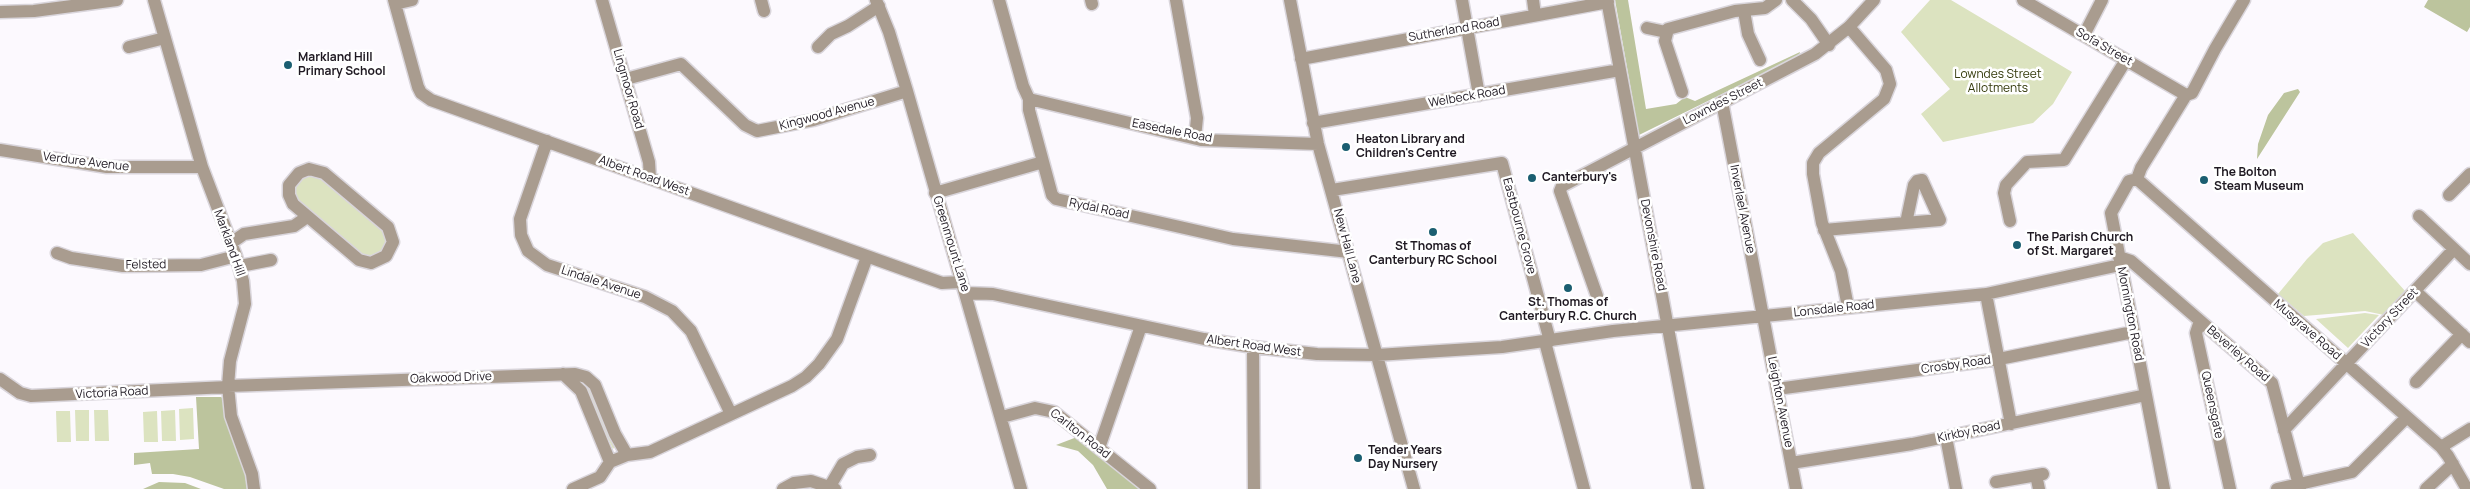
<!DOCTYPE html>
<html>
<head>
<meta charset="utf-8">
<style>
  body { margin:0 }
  canvas { display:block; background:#fcf9fe }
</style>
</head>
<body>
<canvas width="2470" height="489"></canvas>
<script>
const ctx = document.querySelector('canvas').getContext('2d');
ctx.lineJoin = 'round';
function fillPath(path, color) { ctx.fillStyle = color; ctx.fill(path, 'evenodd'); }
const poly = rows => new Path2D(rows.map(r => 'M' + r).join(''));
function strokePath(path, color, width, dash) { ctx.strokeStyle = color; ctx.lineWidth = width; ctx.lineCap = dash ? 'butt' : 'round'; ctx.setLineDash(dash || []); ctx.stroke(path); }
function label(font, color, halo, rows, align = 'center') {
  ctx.font = font + ' Manrope,sans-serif'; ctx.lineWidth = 5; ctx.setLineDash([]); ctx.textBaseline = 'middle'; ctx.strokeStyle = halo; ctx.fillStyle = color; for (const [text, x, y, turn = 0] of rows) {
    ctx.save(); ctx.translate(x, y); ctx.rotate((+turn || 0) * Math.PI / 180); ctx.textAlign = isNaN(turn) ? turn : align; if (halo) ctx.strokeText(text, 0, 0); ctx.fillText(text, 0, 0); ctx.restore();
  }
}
const green = poly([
  [1930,0,1951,0,2072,72,2053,104,2033,123,1943,142,1921,114,1950,89,1901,32],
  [318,174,388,233,386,250,368,259,294,202,294,184,301,176],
  [2353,233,2406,292,2384,315,2365,311,2304,316,2278,294,2307,259,2323,243],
  [2365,313,2379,315,2348,348,2316,319],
  [582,381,588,383,615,446,613,449,582,385],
  [193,408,194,439,180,440,179,409],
  [75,410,89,410,89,441,76,441],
  [94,410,108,410,109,441,95,441],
  [175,410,176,441,162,441,161,411],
  [56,411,70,411,71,442,57,442],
  [157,411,158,442,144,442,143,412]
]);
const forest = poly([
  [1615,0,1628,0,1646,109,1676,104,1685,97,1695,101,1800,52,1799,56,1639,135],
  [2428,0,2470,0,2470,27,2467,32,2424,7],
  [2298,89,2300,92,2257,159,2258,144,2268,115,2284,93],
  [196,397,221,397,224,399,245,474,247,489,224,489,190,477,173,474,152,474,150,463,134,465,134,453,199,449],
  [1077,437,1143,489,1107,489,1093,465,1078,451,1056,445],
  [159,482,185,483,201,489,143,489]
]);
const minor = poly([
  [154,0,202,167,236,256,243,281,245,304,230,361,228,386,231,416,252,474,254,489],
  [394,0,418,87,421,93,431,100,942,283,961,282],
  [602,0,649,162,650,178],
  [761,0,764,11],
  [876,0,889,32,907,91,1021,489],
  [999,0,1023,86,1029,99,1029,110,1052,195,1056,199,1233,239,1349,252],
  [1091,0,1092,4],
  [1176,0,1197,118,1195,138],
  [1290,0,1318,144,1414,489],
  [1462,0,1479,95],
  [1533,0,1535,15],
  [1607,0,1698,489],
  [1792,0,1811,19,1829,45],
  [2023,0,2186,95],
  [395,4,412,0],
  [1744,11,1748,34,1760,60],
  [0,12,34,11,117,0],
  [1647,28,1666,32],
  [2084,35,2102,0],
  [129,47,165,38],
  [818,47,831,34,848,26,879,6],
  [1301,59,1608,2],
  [626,79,681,64,745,125,757,131,813,120,907,91],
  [1682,92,1665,41,1668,29,1735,11,1765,8,1776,0],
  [1029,99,1201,140,1318,144],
  [1722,102,1796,489],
  [1313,123,1620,70],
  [547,141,520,219,521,235,528,251,547,265,645,297,672,311,691,331,731,414],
  [0,150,107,167,202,167],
  [309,169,324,173,388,227,393,242,386,256,371,263,359,260,293,204,289,195,289,185,299,173,309,169],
  [2137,179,2441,447,2448,456,2467,489],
  [1332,190,1502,163,1550,341],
  [935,193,1043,162],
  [2449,195,2470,174],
  [2419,216,2470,264],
  [2010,221,2004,193,2006,185,2027,162,2064,160,2126,60],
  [1824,230,1940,220,1922,180,1917,181,1914,185,1906,223],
  [231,243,244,234,294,226,307,217],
  [57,253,71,258,123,266,201,265,236,256],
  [2119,257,2131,261,2272,383,2300,489],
  [240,266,271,260],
  [2415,291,2470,342],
  [966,293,993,294,1204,339,1253,347,1317,354,1377,355,1502,347,1613,331,1986,294,2120,265],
  [1986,294,2011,424],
  [1597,296,1560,191,1562,186,1815,54,1849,27,1874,0],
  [1848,307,1841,271,1822,223,1813,174,1813,163,1819,153,1884,99,1890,84,1886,70,1849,27],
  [2200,321,2196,333,2230,489],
  [1545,342,1584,489],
  [1253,347,1254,489],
  [563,374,581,391,610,462],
  [0,379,20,393,31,396,228,387],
  [2416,382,2462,334],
  [228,386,575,374,586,377,595,385,615,434,627,455],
  [1777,389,1999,359,2133,332],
  [1002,417,1035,408,1054,412,1150,489],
  [2284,430,2454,249],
  [1946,437,1956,489],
  [2441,447,2470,429],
  [1099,448,1141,326],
  [1791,463,1912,444,2146,395],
  [2036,475,2039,489],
  [1996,482,2043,474],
  [830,486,843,464,857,457,870,455],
  [573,489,600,477,610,462,627,455,650,452,792,386,806,377,819,364,837,339,867,257],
  [783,489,794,483,811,481,835,489],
  [2164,489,2111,213,2129,181,2137,179,2141,168,2186,95,2192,93,2215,49,2244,0],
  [2277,489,2352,472,2407,417],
  [2426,489,2453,464]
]);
const markers = [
  [288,65,5,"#1b5e71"],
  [1346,147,5,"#1b5e71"],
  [1532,178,5,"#1b5e71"],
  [2204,180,5,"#1b5e71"],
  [1433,232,5,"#1b5e71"],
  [2017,245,5,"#1b5e71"],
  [1568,288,5,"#1b5e71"],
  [1358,458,5,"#1b5e71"]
];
const streetNames = [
  ["Sutherland Road",1454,30,-10],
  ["Sofa Street",2104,47,30],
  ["Lingmoor Road",628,89,74],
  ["Welbeck Road",1467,97,-10],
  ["Lowndes Street",1723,102,-27],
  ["Kingwood Avenue",827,114,-15],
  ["Easedale Road",1172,131,11],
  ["Verdure Avenue",86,162,7],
  ["Albert Road West",644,176,20],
  ["Rydal Road",1099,209,12],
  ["Inverlael Avenue",1742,209,79],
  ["Eastbourne Grove",1519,226,75],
  ["Markland Hill",229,243,70],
  ["Greenmount Lane",951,244,73],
  ["Devonshire Road",1653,245,79],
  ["New Hall Lane",1347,246,75],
  ["Felsted",146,265,-1],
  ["Lindale Avenue",601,283,18],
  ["Lonsdale Road",1834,309,-6],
  ["Mornington Road",2130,314,79],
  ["Victory Street",2390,318,-47],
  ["Musgrave Road",2307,330,41],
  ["Albert Road West",1254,346,8],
  ["Beverley Road",2238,354,41],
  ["Crosby Road",1956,365,-8],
  ["Oakwood Drive",451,378,-2],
  ["Victoria Road",112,393,-3],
  ["Leighton Avenue",1780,402,79],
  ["Queensgate",2212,405,78],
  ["Kirkby Road",1969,432,-12],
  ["Carlton Road",1080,434,38]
];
const poiNames = [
  ["Markland Hill",298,58],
  ["Primary School",298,72],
  ["Heaton Library and",1356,140],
  ["Children's Centre",1356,154],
  ["The Bolton",2214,173],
  ["Steam Museum",2214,187],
  ["Canterbury's",1542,178],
  ["The Parish Church",2027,238],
  ["of St. Margaret",2027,252],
  ["St Thomas of",1433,247,"center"],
  ["Canterbury RC School",1433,261,"center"],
  ["St. Thomas of",1568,303,"center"],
  ["Canterbury R.C. Church",1568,317,"center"],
  ["Tender Years",1368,451],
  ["Day Nursery",1368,465]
];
const parkNames = [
  ["Lowndes Street",1998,75],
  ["Allotments",1998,89]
];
fillPath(green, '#dce3c0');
fillPath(forest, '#bcc49d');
strokePath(minor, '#d9d5db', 15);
strokePath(minor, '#a99c8f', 12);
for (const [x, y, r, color] of markers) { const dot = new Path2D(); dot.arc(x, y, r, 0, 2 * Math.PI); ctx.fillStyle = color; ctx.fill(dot); strokePath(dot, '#fff', 2); }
label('12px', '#1f1922', '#fff', streetNames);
label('bold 12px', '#1f1922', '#fff', poiNames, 'left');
label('12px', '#33390a', '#fff', parkNames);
</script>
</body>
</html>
